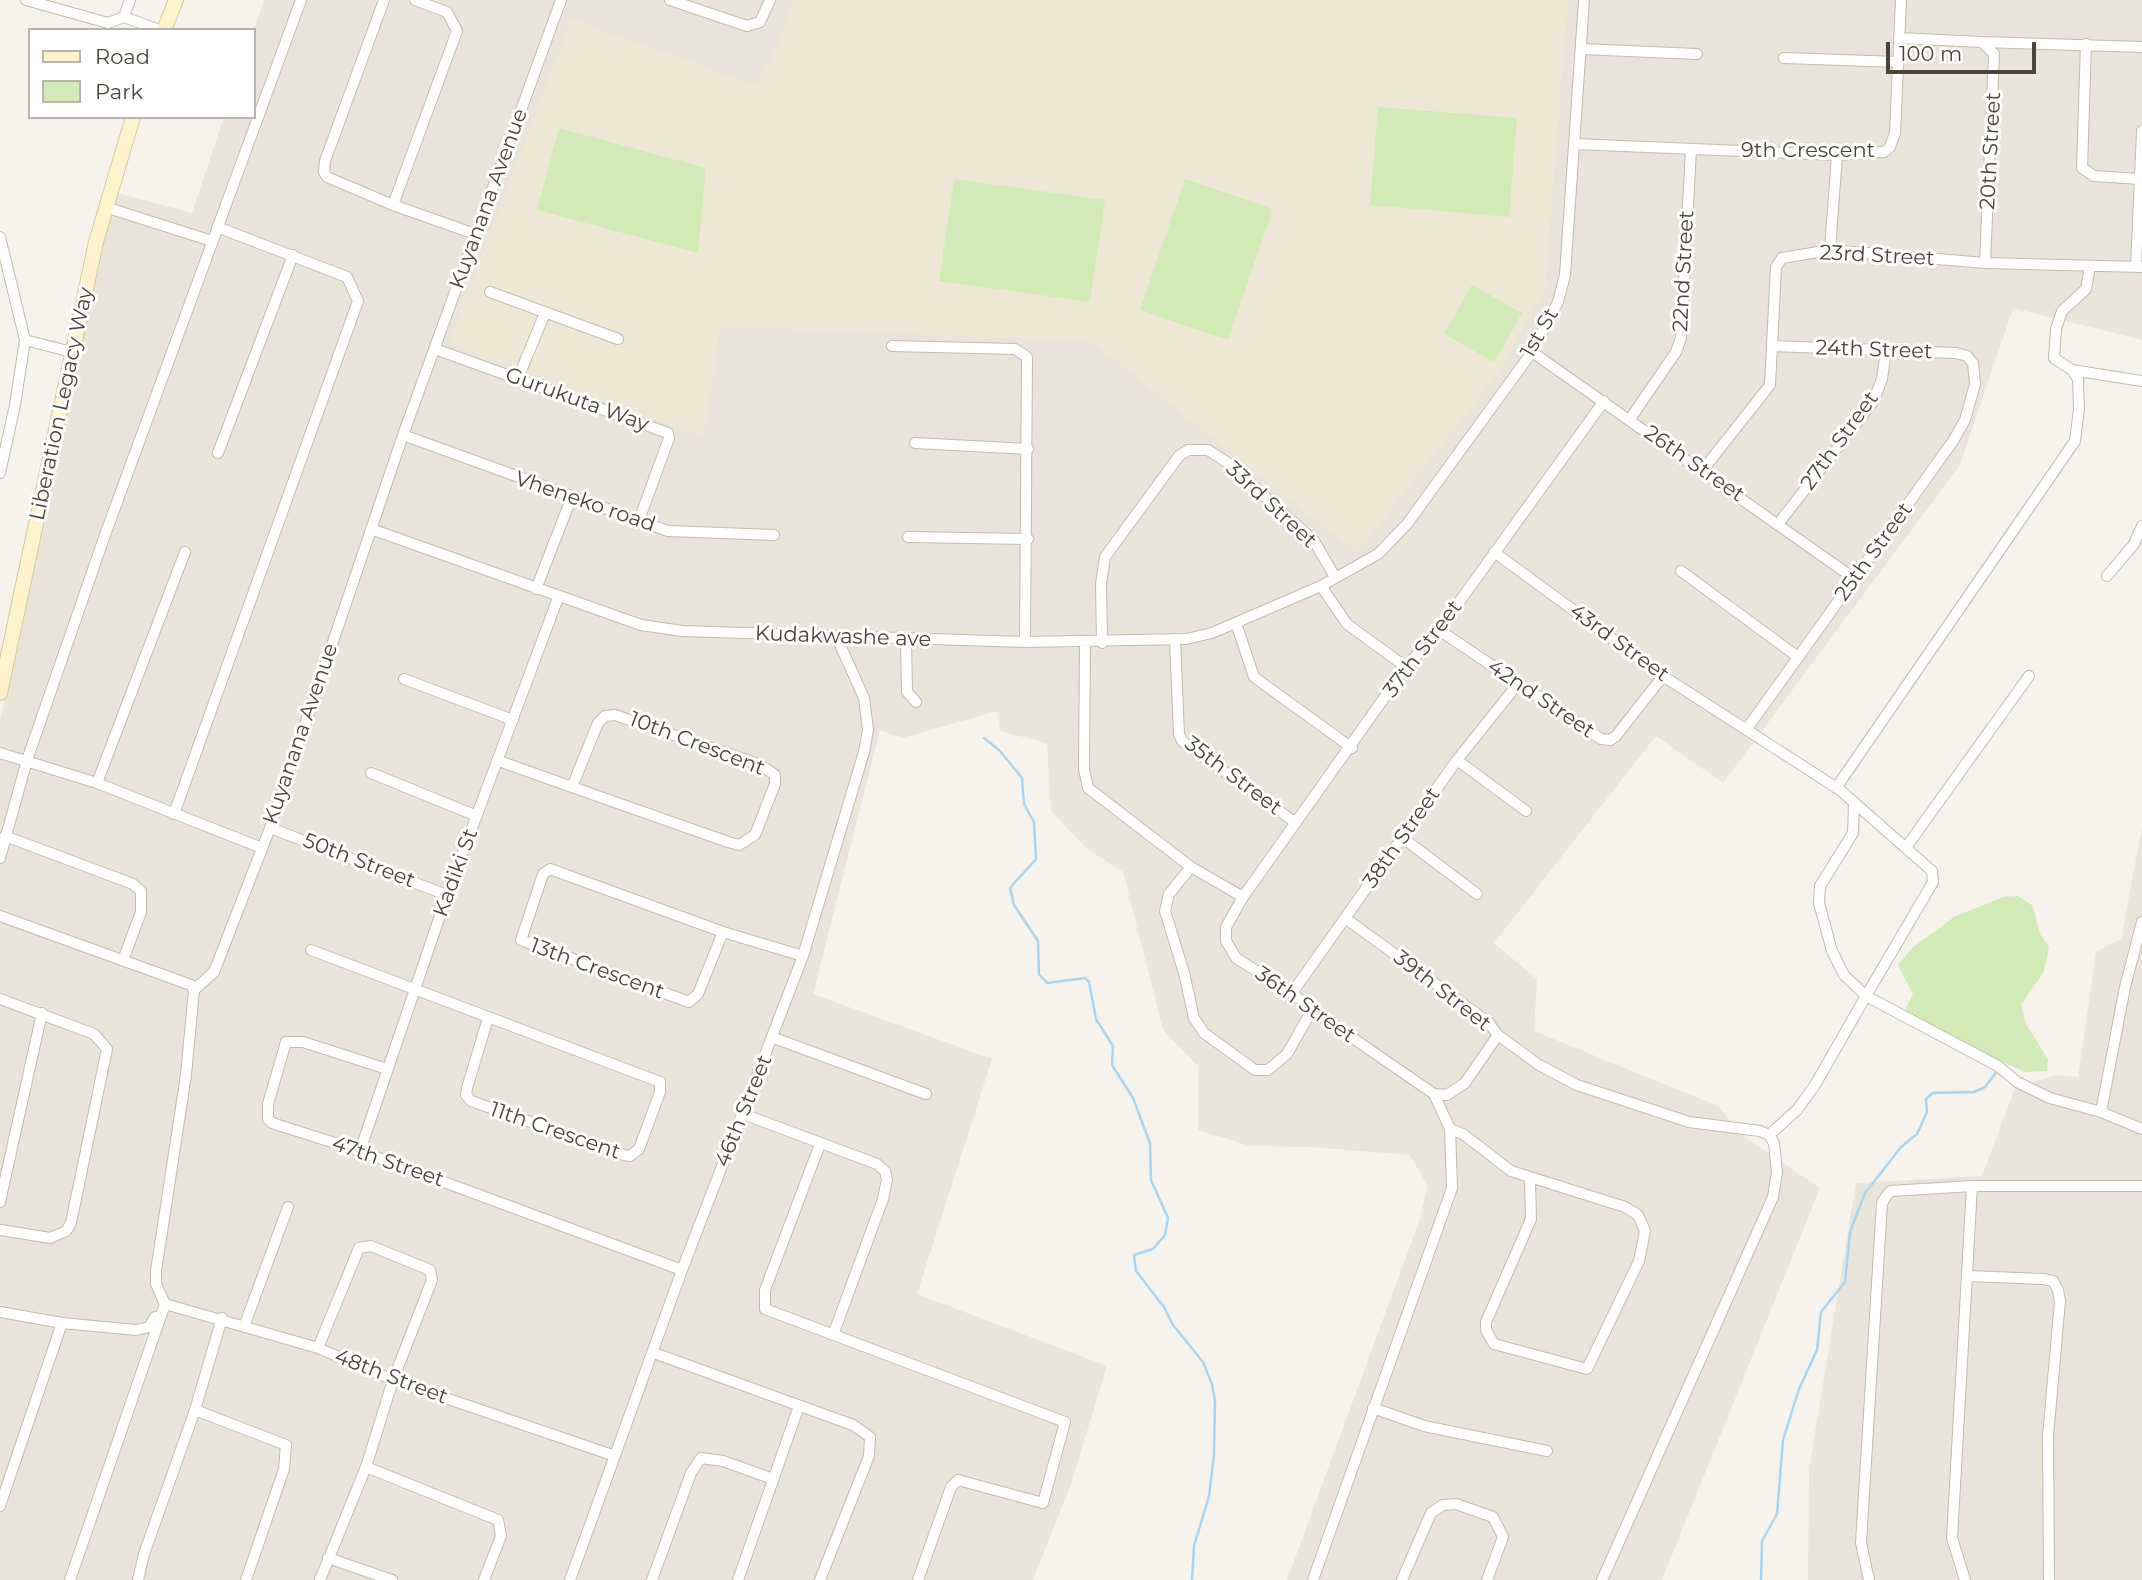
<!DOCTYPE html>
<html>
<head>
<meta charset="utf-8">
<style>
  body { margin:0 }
  #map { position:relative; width:2142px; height:1580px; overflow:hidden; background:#f6f3ec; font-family:Montserrat,sans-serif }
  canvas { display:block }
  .legend { position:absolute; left:28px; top:28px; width:228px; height:91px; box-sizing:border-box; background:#fff; border:2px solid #b7b4b0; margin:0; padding:9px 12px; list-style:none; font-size:21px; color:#4b4439 }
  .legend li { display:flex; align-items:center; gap:14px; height:35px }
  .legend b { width:35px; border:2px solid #b7b4b0 }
  .scale { position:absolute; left:1886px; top:42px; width:150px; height:32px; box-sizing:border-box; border:4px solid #4b4439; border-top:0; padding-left:9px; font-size:21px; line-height:24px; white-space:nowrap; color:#4b4439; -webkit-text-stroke:5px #fff; paint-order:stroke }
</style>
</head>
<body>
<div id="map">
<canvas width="2142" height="1580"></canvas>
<ul class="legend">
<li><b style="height:9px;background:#fff3cd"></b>Road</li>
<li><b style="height:19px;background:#d2eab5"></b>Park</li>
</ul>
<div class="scale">100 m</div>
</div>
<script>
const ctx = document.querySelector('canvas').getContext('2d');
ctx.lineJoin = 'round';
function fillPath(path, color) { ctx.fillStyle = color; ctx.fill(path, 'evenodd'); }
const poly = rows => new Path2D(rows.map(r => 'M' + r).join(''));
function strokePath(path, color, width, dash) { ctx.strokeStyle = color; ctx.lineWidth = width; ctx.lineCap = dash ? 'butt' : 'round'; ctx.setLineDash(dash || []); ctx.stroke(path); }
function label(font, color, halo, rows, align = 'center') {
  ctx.font = font + ' Montserrat,sans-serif'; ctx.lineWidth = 6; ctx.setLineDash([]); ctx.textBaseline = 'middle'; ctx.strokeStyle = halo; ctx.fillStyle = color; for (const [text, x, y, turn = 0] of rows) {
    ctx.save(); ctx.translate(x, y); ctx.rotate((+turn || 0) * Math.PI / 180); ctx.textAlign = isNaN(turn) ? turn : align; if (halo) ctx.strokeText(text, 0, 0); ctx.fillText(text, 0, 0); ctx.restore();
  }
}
const residential = poly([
  [264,0,2142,0,2142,340,2013,308,1960,465,1723,783,1656,736,1494,943,1537,979,1534,1031,1718,1106,1739,1133,1820,1188,1662,1580,1287,1580,1421,1216,1427,1185,1410,1155,1311,1147,1250,1146,1198,1130,1198,1066,1163,1030,1123,872,1086,848,1051,811,1047,743,1000,731,997,711,902,738,880,730,813,994,992,1059,917,1294,1107,1366,1071,1484,1033,1580,0,1580,0,721,114,192,192,213,224,117,254,117,254,30],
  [2142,827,2142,1580,1808,1580,1809,1469,1856,1183,1982,1176,2015,1088,2056,1075,2078,1077,2096,952,2121,939]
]);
const education = poly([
  [793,0,1568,0,1545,289,1496,376,1357,553,1090,341,720,327,704,438,448,343,571,19,756,85,777,46]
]);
const green = poly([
  [1378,107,1517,118,1509,217,1370,205],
  [559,128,706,168,698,253,537,210],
  [954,179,1105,200,1090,302,939,281],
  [1185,179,1273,209,1228,340,1140,310],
  [1472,285,1522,313,1494,362,1444,334],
  [2018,896,2033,906,2040,934,2049,946,2044,972,2021,1005,2026,1024,2048,1059,2047,1071,2025,1072,1910,1019,1906,1008,1913,994,1898,965,1912,948,1954,917,2003,897]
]);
const stream = poly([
  [984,738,1000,751,1022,778,1024,804,1034,822,1036,859,1010,888,1014,905,1038,941,1039,974,1047,983,1085,978,1089,982,1096,1019,1113,1046,1112,1065,1133,1098,1150,1143,1151,1180,1168,1218,1165,1235,1153,1249,1134,1255,1136,1271,1164,1307,1173,1325,1203,1362,1212,1384,1215,1401,1214,1455,1209,1496,1194,1546,1192,1580],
  [1761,1580,1762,1541,1777,1514,1783,1440,1799,1389,1817,1350,1821,1312,1845,1282,1850,1232,1865,1193,1901,1147,1917,1134,1927,1112,1926,1099,1933,1093,1974,1092,1985,1087,1997,1071]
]);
const minor = poly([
  [26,0,108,23,124,17,130,0],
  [384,0,325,161,324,172,327,177,393,205,475,234],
  [670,0,747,26,760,22,770,0],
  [124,17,159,30],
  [1899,38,1982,42,1994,54,1985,263],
  [1982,42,2142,47],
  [2086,44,2082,168,2094,176,2140,179],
  [1581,49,1697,54],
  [1784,58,1898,62],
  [1575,144,1837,155,1884,152,1890,147,1895,133,1901,0],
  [393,205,457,31,447,12,415,0],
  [105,207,212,241],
  [0,237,25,340,72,352],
  [1830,250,1837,155],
  [2136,267,2142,131],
  [490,292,618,339],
  [892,346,1015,349,1027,357,1025,642],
  [435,349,668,433,669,438,638,523],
  [1532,352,1855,579],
  [2072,370,2142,381],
  [518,378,545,313],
  [1630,419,1676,352,1681,338,1691,149],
  [403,435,668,531,774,535],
  [915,443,1028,449],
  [218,453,293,255],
  [1702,471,1770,385,1776,267,1782,258,1830,250,1985,263,2142,267],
  [0,473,15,405,25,340],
  [1778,524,1873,402,1882,379,1886,351],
  [371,529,641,625,682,631,1025,642,1186,639,1212,633,1321,586,1378,554,1407,524,1532,352,1558,302,1565,275,1584,0],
  [908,537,1028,539],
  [1494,552,1663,676,1840,790,1932,871,1933,882,1866,996,1998,1066,2017,1082,2050,1098,2101,1112,2142,1129],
  [1681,571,1798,657],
  [2107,576,2134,544,2142,526],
  [1321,586,1347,624,1406,667],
  [536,589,571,499],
  [1236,623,1254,677,1352,748],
  [1439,630,1601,739,1610,740,1616,736,1663,676],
  [1175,639,1179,734,1182,741,1296,823],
  [906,640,907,692,916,702],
  [1085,643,1084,769,1088,788,1191,867,1243,897],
  [1102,643,1101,584,1105,557,1179,456,1188,450,1208,450,1228,463,1314,541,1335,577],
  [404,679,513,720],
  [1746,730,1953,441,1965,420,1975,384,1973,363,1967,356,1956,353,1772,346],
  [0,753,97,783,262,848],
  [1457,760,1526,811],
  [499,761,572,787,728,842,739,845,755,835,775,784,775,775,761,765,615,715,605,716,598,723,572,787],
  [371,773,477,816],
  [97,783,185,552],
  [1836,788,2075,441,2079,409,2078,379,2072,370,2054,358,2056,329,2062,311,2086,289,2090,266],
  [174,814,358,301,347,277,217,227],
  [270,828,447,895],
  [5,836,133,884,141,891,141,912,123,960],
  [1403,838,1477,894],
  [1907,846,2029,676],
  [0,858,27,760,105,535,301,0],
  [1191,867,1169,894,1165,911,1184,973,1194,1018,1204,1033,1255,1070,1268,1070,1287,1054,1312,1010],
  [0,916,191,985,194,990],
  [1345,918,1488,1022,1498,1035,1465,1083,1447,1095,1434,1094],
  [723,932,698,994,689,1002,521,940,543,874,550,869,723,932,803,956],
  [311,950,660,1082,660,1092,639,1149,630,1156,624,1155,471,1101,466,1095,467,1088,488,1018],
  [1292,993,1457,760,1517,685],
  [0,999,94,1034,107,1049,71,1223,66,1231,50,1238,0,1230],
  [1498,1035,1539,1065,1577,1085,1689,1122,1760,1131,1769,1135,1774,1143,1777,1172,1773,1197,1602,1580],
  [774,1038,926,1094],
  [387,1069,303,1042,286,1042,268,1104,268,1119,272,1123,360,1151,682,1270],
  [2101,1112,2125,987,2142,922],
  [743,1114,877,1164,885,1171,887,1179,883,1199,833,1335],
  [1450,1129,1463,1134,1511,1171,1625,1207,1638,1215,1645,1231,1639,1261,1587,1369,1494,1344,1486,1330,1486,1322,1531,1219,1530,1179],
  [1769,1135,1797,1110,1815,1085,1866,996,1844,975,1832,951,1819,903,1820,886,1853,833,1854,803],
  [820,1144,765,1290,765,1309,1065,1422,1043,1503,958,1480,951,1487,918,1580],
  [360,1151,447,895,558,598],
  [0,1202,42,1013],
  [1968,1276,2043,1279,2053,1281,2058,1290,2060,1301,2048,1436,2049,1580],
  [165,1304,156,1284,156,1271,186,1075,194,990,214,972,270,828,403,435,561,0],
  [165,1304,318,1348,393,1380,615,1456],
  [0,1312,62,1323,136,1330,149,1327,155,1317],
  [245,1324,288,1207],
  [318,1348,359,1248,371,1246,430,1270,432,1280,393,1380,366,1467,320,1580],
  [654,1353,853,1425,870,1437,869,1456,820,1580],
  [1373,1408,1424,1426,1547,1451],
  [195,1410,286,1445,284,1469,246,1580],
  [366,1467,498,1520,501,1536,484,1580],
  [0,1506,62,1323],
  [328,1558,392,1580],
  [70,1580,165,1304],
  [138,1580,144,1554,195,1410,222,1318],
  [570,1580,682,1270,803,956,864,752,868,730,864,698,837,638],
  [652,1580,691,1473,701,1458,723,1461,773,1479],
  [738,1580,799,1406],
  [1313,1580,1452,1188,1450,1129,1434,1094,1312,1010,1292,993,1236,958,1226,941,1226,927,1243,897,1406,667,1439,630,1604,401],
  [1402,1580,1431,1513,1443,1505,1456,1504,1493,1517,1503,1537,1487,1580],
  [1869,1580,1861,1543,1882,1203,1887,1195,1891,1191,1972,1186,2142,1186],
  [1965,1580,1952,1538,1972,1186]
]);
const secondary = poly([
  [164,30,176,0],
  [0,693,96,242,133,117]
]);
const streetNames = [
  ["9th Crescent",1808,151],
  ["20th Street",1991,151,-87],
  ["Kuyanana Avenue",489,199,-70],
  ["23rd Street",1877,256,3],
  ["22nd Street",1684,271,-87],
  ["1st St",1540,333,-60],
  ["24th Street",1874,350,2],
  ["Gurukuta Way",577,400,20],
  ["Liberation Legacy Way",62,404,-78],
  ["27th Street",1840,441,-54],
  ["26th Street",1694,464,35],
  ["Vheneko road",585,502,19],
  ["33rd Street",1271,505,43],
  ["25th Street",1874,552,-54],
  ["Kudakwashe ave",843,637,2],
  ["43rd Street",1619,643,36],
  ["37th Street",1423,649,-53],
  ["42nd Street",1541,699,34],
  ["Kuyanana Avenue",301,734,-71],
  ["10th Crescent",697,744,21],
  ["35th Street",1233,776,37],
  ["38th Street",1402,838,-55],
  ["50th Street",359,861,21],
  ["Kadiki St",456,873,-70],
  ["13th Crescent",597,969,20],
  ["39th Street",1442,991,38],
  ["36th Street",1305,1005,35],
  ["46th Street",744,1111,-68],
  ["11th Crescent",555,1131,19],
  ["47th Street",388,1162,19],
  ["48th Street",391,1377,21]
];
fillPath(residential, '#eae5da');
fillPath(education, '#efe8d6');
fillPath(green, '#d2eab5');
strokePath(stream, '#a9d4f2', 2.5);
strokePath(minor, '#c2bbae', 12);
strokePath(secondary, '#d6c79b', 16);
strokePath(minor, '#fff', 10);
strokePath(secondary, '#fff3cd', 14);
label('21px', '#4b4439', '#fff', streetNames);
</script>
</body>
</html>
